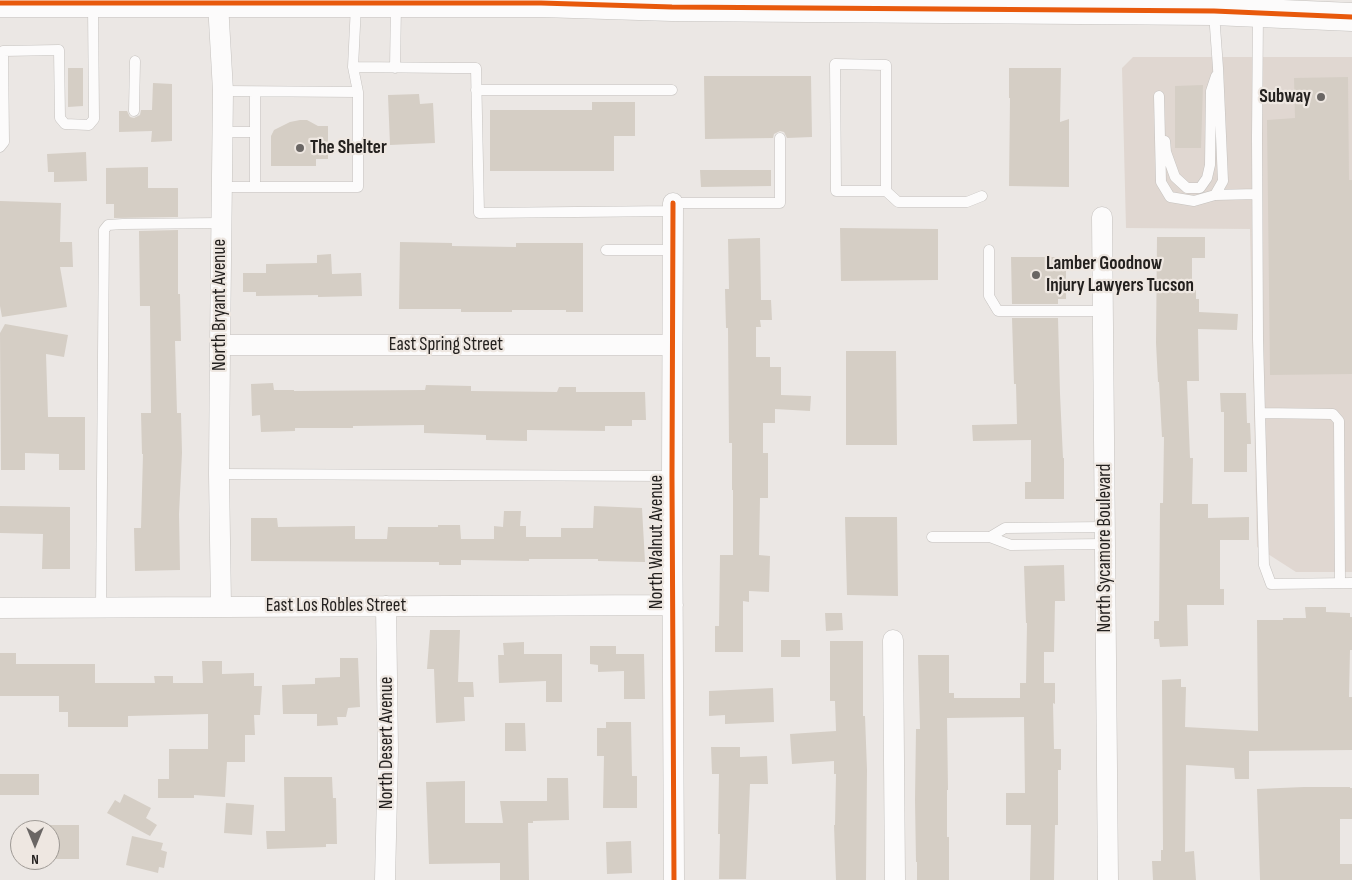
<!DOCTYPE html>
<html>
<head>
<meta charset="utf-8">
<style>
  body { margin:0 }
  #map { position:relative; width:1352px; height:880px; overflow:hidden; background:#ebe7e4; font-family:"Sofia Sans Condensed",sans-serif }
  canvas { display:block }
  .north { position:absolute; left:10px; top:820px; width:50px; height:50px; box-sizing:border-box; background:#eee7e1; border:1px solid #9d9893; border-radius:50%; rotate:180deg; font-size:14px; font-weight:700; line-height:20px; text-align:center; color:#24211f }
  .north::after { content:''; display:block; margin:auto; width:18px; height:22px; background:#6a6664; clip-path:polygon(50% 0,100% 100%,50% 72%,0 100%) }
</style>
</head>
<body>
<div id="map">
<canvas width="1352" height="880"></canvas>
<div class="north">N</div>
</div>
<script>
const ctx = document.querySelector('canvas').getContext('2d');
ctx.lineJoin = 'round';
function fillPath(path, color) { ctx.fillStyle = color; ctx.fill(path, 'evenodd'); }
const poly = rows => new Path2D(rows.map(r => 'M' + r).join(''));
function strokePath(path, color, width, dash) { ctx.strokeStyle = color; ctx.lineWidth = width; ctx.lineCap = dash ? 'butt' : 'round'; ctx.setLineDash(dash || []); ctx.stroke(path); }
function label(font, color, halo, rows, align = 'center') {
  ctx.font = font + ' "Sofia Sans Condensed",sans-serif'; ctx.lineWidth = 4.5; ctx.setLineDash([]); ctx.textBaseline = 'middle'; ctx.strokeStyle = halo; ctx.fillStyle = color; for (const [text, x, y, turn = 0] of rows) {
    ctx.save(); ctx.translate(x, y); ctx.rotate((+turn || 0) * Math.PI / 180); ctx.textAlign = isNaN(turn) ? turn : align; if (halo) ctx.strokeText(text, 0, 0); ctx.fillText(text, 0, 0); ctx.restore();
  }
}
const built = poly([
  [1133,57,1352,57,1352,572,1296,572,1257,547,1250,229,1126,228,1122,68]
]);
const building = poly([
  [68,68,83,68,83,106,68,107],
  [1009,68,1061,68,1060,122,1069,119,1069,187,1009,186,1010,98,1009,98],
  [704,76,811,76,812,137,787,138,784,132,780,131,774,134,773,138,705,139],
  [1348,77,1349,180,1352,180,1352,374,1270,375,1267,120,1295,118,1294,78],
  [153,83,172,84,172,141,151,142,152,131,119,132,119,111,127,111,130,117,134,118,140,115,141,110,152,110],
  [1203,85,1201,148,1175,148,1175,86],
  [419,94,420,104,433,103,435,143,390,145,388,95],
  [592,102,635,102,635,136,614,136,614,171,490,171,490,110,592,110],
  [300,120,307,120,318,126,328,126,328,159,316,159,316,166,271,166,271,136,274,130,290,122],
  [86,152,87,181,54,182,54,172,48,172,47,154],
  [148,167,148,188,178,188,178,217,114,218,114,204,106,204,106,168],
  [700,170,771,170,771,186,701,187],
  [0,201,61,203,60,242,72,242,73,267,60,267,67,307,2,317,0,306],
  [840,228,938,229,938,280,841,281],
  [178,230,178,294,180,294,181,341,175,341,177,413,181,413,182,453,179,514,180,570,135,571,134,528,141,528,143,454,142,454,141,413,151,413,150,306,140,306,139,231],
  [1157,237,1205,237,1205,258,1192,258,1192,290,1196,290,1196,299,1199,299,1199,312,1238,314,1237,330,1198,329,1199,381,1187,381,1190,458,1193,458,1192,504,1208,504,1208,518,1249,517,1249,540,1220,540,1220,589,1224,589,1224,605,1187,605,1188,646,1160,647,1159,639,1154,639,1154,621,1159,621,1160,503,1163,503,1164,437,1162,437,1159,382,1158,382,1156,343],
  [760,238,761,300,771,300,772,320,760,320,761,327,756,327,756,357,770,357,770,367,781,367,781,395,811,396,810,411,775,409,775,423,763,423,763,453,768,453,768,498,760,498,759,555,770,556,769,592,749,591,749,602,743,601,743,652,715,652,715,626,719,626,720,555,733,555,733,490,732,490,732,443,729,443,728,328,726,328,725,289,729,289,728,239],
  [400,242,452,243,452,246,516,247,516,243,583,243,583,312,566,312,566,310,512,310,512,312,461,312,461,309,399,309],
  [331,254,332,274,361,273,362,296,318,297,318,295,256,296,256,292,243,292,243,273,266,273,266,264,317,263,317,255],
  [1011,257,1066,257,1066,299,1058,299,1058,304,1012,304],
  [1012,318,1058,318,1060,394,1063,458,1064,458,1064,499,1025,499,1025,482,1031,482,1031,440,973,441,972,425,1017,424,1016,384,1014,384],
  [5,324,68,335,64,357,46,354,48,417,85,417,85,470,59,470,59,454,25,453,25,470,1,470,0,333],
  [846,351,896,351,897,445,846,445],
  [273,383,274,390,294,390,294,391,425,390,426,385,471,386,471,391,557,392,559,387,576,387,576,392,645,392,646,420,632,420,632,426,605,426,605,431,527,430,527,441,486,440,486,435,424,433,424,425,353,426,353,428,295,428,295,431,261,432,260,415,252,416,251,384],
  [1220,393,1246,393,1247,423,1250,423,1251,444,1247,444,1247,472,1224,472,1224,412,1221,412],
  [0,506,70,507,70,569,42,569,43,534,0,533],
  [594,506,642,508,645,562,598,561,598,559,529,559,529,561,461,560,461,565,439,565,439,562,251,561,251,518,277,518,278,527,355,526,355,539,387,539,388,527,438,527,438,525,460,525,461,539,494,539,494,526,503,527,504,511,521,511,520,526,526,526,526,537,561,537,561,528,593,528],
  [845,517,897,517,898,596,847,595],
  [1064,565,1065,601,1055,601,1054,652,1044,652,1044,683,1055,683,1055,704,1053,703,1054,749,1061,749,1061,770,1058,770,1058,825,1055,825,1054,880,1030,880,1031,825,1006,825,1006,793,1025,793,1024,717,947,718,948,790,947,790,947,837,949,837,949,880,917,880,917,862,916,862,915,800,916,729,920,729,918,655,949,655,949,693,954,693,954,698,1020,698,1020,683,1026,683,1027,623,1026,623,1024,566],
  [1305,607,1326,607,1326,612,1350,613,1350,617,1352,617,1352,650,1350,650,1349,697,1352,697,1352,750,1249,751,1249,779,1235,779,1234,768,1186,765,1185,852,1194,851,1196,880,1153,880,1152,861,1161,861,1161,850,1163,850,1162,680,1181,679,1181,687,1186,687,1185,727,1258,731,1257,620,1283,620,1283,618,1306,618],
  [825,613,842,613,843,630,826,631],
  [430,630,460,630,458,682,473,682,474,697,464,697,465,721,436,723,434,669,427,669],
  [781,640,800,640,800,657,781,657],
  [830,641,863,641,863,716,865,716,867,770,866,880,836,880,834,825,835,825,836,774,834,774,834,761,792,764,790,734,836,731,835,701,830,701],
  [524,642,524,654,562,654,562,702,546,702,546,681,499,683,498,655,504,655,503,643],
  [590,646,616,646,616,654,644,654,645,699,624,699,624,671,598,672,598,665,590,664],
  [0,653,16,653,16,664,95,664,95,683,155,683,154,676,173,676,173,683,203,683,202,661,222,661,222,674,254,673,254,686,262,686,260,715,254,715,255,735,245,735,245,762,227,762,225,797,194,795,194,798,158,798,158,779,169,779,169,749,208,749,208,714,128,716,128,727,68,727,68,712,59,712,59,696,0,696],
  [340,658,358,658,360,707,348,708,346,717,337,717,338,725,317,726,317,714,283,714,282,685,315,684,315,678,340,677],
  [773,688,774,722,725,724,725,715,709,716,709,691],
  [606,722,631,722,632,776,637,776,637,808,603,808,604,756,597,756,597,728,606,728],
  [505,723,525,723,526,751,505,751],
  [711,747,740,747,740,757,767,756,768,784,750,784,746,879,719,879,720,834,718,834,719,774,712,774],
  [0,774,39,774,39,795,0,795],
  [284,777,332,777,333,798,336,798,337,844,326,844,326,847,267,849,266,831,285,831],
  [547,778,568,778,569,820,533,821,533,823,528,823,529,880,500,880,500,863,429,864,426,782,465,781,465,823,503,823,500,801,547,801],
  [1304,787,1350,787,1350,788,1352,788,1352,819,1340,819,1340,864,1352,864,1352,880,1260,880,1257,789],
  [124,794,151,808,146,818,157,825,150,836,107,813,115,800,120,803],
  [226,803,254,805,252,835,224,833],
  [50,825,79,825,79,859,50,859],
  [132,836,163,843,161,850,167,852,164,868,159,867,158,873,126,865],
  [631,841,632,873,607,874,606,842]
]);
const service = poly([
  [1258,14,1257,137,1258,339,1264,565,1271,584,1352,583],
  [353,67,456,68,476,68,479,213,673,211],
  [395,68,396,4],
  [476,90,672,90],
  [223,91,358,92],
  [1159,96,1161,182,1170,197,1194,201,1215,195,1223,181,1218,68,1214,13],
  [134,111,135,61],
  [222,132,255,132],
  [1165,141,1166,152,1175,177,1187,188,1200,188,1207,178,1210,165,1211,91,1216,76],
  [0,147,4,142,3,51,59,50,60,118,65,124,89,125,94,119,93,5],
  [222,187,358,187,358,92,353,67,356,5],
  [255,187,255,92],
  [886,191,886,65,835,64,836,191,886,191,898,202,967,202,982,196],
  [1215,195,1257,194],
  [673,203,780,203,780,138],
  [606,250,673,250],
  [989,250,989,296,998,311,1103,311],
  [1260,413,1333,414,1339,421,1340,583],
  [219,474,672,476],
  [1106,527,1005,528,990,537,1011,545,1106,544],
  [932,537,990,537],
  [101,607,104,230,108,225,123,224,221,223]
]);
const minor = poly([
  [218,3,223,91,220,345,219,474,221,606],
  [673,203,672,476,674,880],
  [1102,217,1108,880],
  [220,345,672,345],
  [0,608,673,605],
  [893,640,895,880],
  [385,880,388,751,386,606]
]);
const primary = poly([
  [0,3,541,3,672,7,1214,11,1352,17]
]);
const cycleway = poly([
  [0,3,541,3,672,7,1214,11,1352,17],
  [673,203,672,476,674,880]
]);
const markers = [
  [1321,97,5,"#6a6664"],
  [300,148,5,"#6a6664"],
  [1036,275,5,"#6a6664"]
];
const poiNames = [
  ["Subway",1311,97,"right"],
  ["The Shelter",310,148],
  ["Lamber Goodnow",1046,264],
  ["Injury Lawyers Tucson",1046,286]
];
const streetNames = [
  ["North Bryant Avenue",220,305,-90],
  ["East Spring Street",446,345],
  ["North Walnut Avenue",657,542,-90],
  ["North Sycamore Boulevard",1105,548,-90],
  ["East Los Robles Street",336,606],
  ["North Desert Avenue",387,743,-90]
];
fillPath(built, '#e0d7d1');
fillPath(building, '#d5cec5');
strokePath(service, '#c5c2bf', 11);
strokePath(minor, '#c5c2bf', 21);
strokePath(primary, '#c5c2bf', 29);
strokePath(service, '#fcfbfb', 10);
strokePath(minor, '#fcfbfb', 20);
strokePath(primary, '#fcfbfb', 28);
strokePath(cycleway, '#e8590c', 5);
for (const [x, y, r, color] of markers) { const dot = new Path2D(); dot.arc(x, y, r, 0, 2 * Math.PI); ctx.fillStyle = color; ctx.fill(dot); strokePath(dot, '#eee7e1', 2); }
label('bold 19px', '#24211f', '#eee7e1', poiNames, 'left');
label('19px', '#24211f', '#eee7e1', streetNames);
</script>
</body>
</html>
